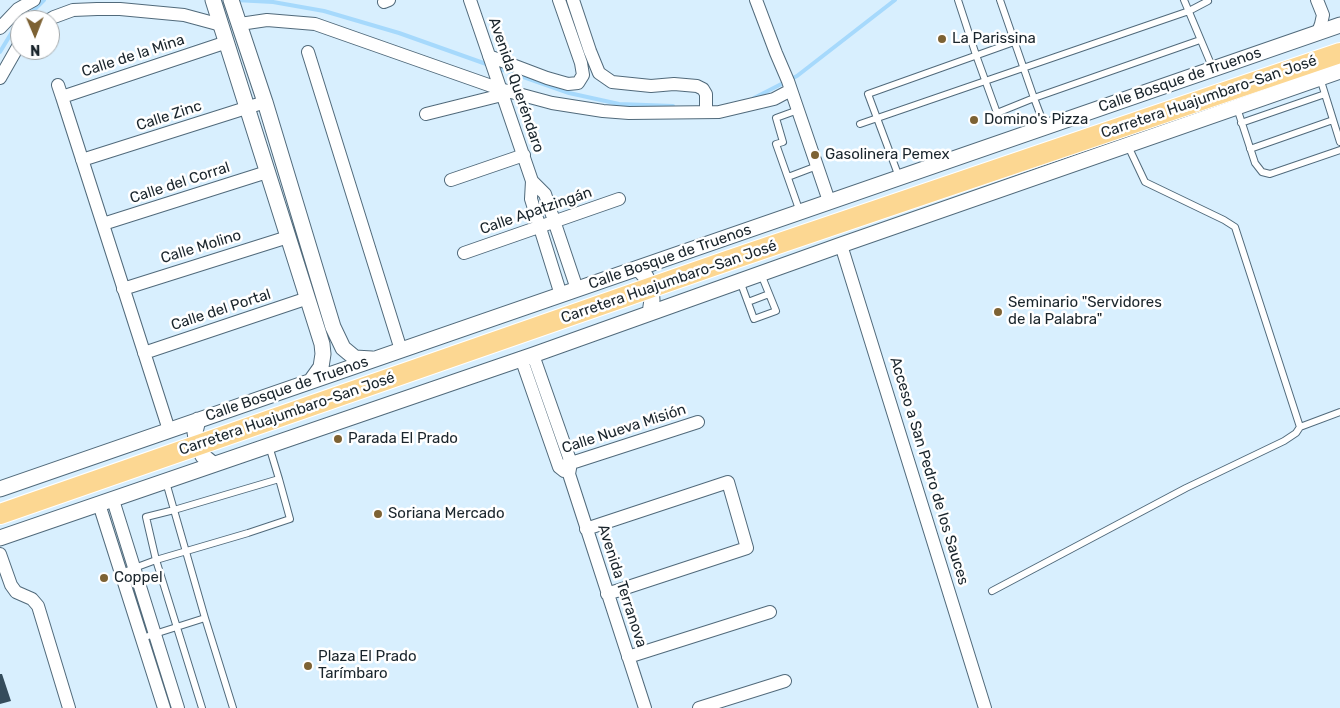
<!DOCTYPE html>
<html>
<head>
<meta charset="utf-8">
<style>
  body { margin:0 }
  #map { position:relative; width:1340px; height:708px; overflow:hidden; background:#d8effe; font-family:Rubik,sans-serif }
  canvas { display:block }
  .north { position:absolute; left:10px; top:10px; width:50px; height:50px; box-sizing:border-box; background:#fff; border:1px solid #a3a8ab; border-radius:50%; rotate:179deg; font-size:14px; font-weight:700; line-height:20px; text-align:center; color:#1a252c }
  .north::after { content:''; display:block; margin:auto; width:18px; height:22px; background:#7d6234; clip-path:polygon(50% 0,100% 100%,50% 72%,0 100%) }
</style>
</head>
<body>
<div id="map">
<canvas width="1340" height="708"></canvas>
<div class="north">N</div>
</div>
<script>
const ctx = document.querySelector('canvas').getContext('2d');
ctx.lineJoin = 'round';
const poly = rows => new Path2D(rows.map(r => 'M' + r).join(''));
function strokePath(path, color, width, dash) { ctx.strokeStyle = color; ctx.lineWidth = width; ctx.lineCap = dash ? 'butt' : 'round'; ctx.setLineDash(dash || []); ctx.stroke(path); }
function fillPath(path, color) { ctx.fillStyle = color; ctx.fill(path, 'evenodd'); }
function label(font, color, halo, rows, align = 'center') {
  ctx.font = font + ' Rubik,sans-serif'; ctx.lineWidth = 5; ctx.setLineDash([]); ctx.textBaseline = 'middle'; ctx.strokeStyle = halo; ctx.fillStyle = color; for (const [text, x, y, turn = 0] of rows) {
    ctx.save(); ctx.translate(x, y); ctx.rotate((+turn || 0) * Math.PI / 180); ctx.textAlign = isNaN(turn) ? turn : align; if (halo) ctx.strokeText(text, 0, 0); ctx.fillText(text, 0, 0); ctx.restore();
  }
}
const stream = poly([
  [235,0,273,2,324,11,399,33,489,65],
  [24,20,44,0],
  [0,52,12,32,20,24],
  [495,67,569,93,619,104,673,106],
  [754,98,797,76,895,0]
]);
const building = poly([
  [0,674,2,674,11,701,0,704]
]);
const service = poly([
  [958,0,976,55,997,113,1034,98,1000,0],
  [1184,0,1213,69],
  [1320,78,1340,142],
  [1237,108,1255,163,1262,172,1270,174,1340,150],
  [798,110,776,118,783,142,776,144,800,212],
  [1241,123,1325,94],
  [860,124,1189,11,1208,1],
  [1045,127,1034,98,1200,40],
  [1250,149,1333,120],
  [788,177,817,166],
  [899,177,868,94,1014,42],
  [740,281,754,319,776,311,761,274],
  [748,302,769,294],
  [1300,427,1340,412],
  [166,482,174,510,279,479,269,446],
  [121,573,156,560,248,533,290,519,279,479],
  [992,591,1186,488,1284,441,1296,433,1300,427,1235,227,1224,220,1145,182,1128,146],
  [142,638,205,618],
  [202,708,156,560,146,517,174,510,205,618,233,708]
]);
const minor = poly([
  [470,0,532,181,545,194,577,289],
  [573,0,590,51,599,73,612,82,651,86,674,84,697,86,703,89,706,94,706,112],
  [756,0,776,53,788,81,829,201],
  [1317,0,1323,15,1321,24,1318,32],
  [384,2,389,0],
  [49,20,54,17,73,10,97,9,120,9,184,15,221,25],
  [240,24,267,20,315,24,500,89,552,103,603,111,629,113,719,112,774,99,791,90],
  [0,28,18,9,34,0],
  [308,52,401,350],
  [489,56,547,78,568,84,578,83,583,75,581,63,559,0],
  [0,78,20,43],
  [58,85,62,97,227,42],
  [62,97,169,430],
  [426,114,502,95],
  [82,160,265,102],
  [451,180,524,155],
  [532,181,531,199,561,295],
  [103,224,267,172],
  [841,245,985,708],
  [464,253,619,199],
  [123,289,288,237],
  [144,353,308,298],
  [533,355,571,463,569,474,645,708],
  [521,358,559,467,564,471],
  [559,467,698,422],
  [113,500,178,708],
  [99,504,164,708],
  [586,529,728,482,747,548,607,594],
  [0,554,11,585,16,592,32,599,38,606,69,708],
  [628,657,770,612],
  [699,708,785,681]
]);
const tertiary = poly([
  [213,0,322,344,323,354,321,367,311,381],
  [231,0,265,102,333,327,343,348,355,358,372,359],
  [638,268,646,277,651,288,652,300,650,313],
  [198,420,195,432,197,445,203,456,213,464],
  [0,489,1340,25],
  [0,538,533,355,841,245,1340,71]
]);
const primary = poly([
  [0,514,730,260,1340,53]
]);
const markers = [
  [942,39,5,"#7d6234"],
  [974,120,5,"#7d6234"],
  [815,155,5,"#7d6234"],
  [998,312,5,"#7d6234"],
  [338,439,5,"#7d6234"],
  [378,514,5,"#7d6234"],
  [104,578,5,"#7d6234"],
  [308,666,5,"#7d6234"]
];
const poiNames = [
  ["La Parissina",952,39],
  ["Domino's Pizza",984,120],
  ["Gasolinera Pemex",825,155],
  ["Seminario \"Servidores",1008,303],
  ["de la Palabra\"",1008,320],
  ["Parada El Prado",348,439],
  ["Soriana Mercado",388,514],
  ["Coppel",114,578],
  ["Plaza El Prado",318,657],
  ["Tarímbaro",318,674]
];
const streetNames = [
  ["Calle de la Mina",133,56,-18],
  ["Calle Bosque de Truenos",1180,80,-19],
  ["Avenida Queréndaro",516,85,71],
  ["Carretera Huajumbaro-San José",1209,97,-19],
  ["Calle Zinc",169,116,-18],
  ["Calle del Corral",180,183,-18],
  ["Calle Apatzingán",536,211,-19],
  ["Calle Molino",201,247,-17],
  ["Calle Bosque de Truenos",670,257,-19],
  ["Carretera Huajumbaro-San José",669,282,-19],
  ["Calle del Portal",221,310,-18],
  ["Calle Bosque de Truenos",287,389,-19],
  ["Carretera Huajumbaro-San José",287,414,-19],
  ["Calle Nueva Misión",624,429,-18],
  ["Acceso a San Pedro de los Sauces",929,471,73],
  ["Avenida Terranova",622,586,72]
];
strokePath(stream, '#a6d9fc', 4);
fillPath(building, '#344c5c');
strokePath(service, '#516a7b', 8);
strokePath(minor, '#516a7b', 14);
strokePath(tertiary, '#516a7b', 17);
strokePath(primary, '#fff', 22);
strokePath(service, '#fff', 6);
strokePath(minor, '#fff', 12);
strokePath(tertiary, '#fff', 15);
strokePath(primary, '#fcd792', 20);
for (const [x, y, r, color] of markers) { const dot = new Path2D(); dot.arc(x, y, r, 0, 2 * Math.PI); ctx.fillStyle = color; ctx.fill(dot); strokePath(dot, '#fff', 2); }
label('15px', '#1a252c', '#fff', poiNames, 'left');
label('15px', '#1a252c', '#fff', streetNames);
</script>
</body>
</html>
